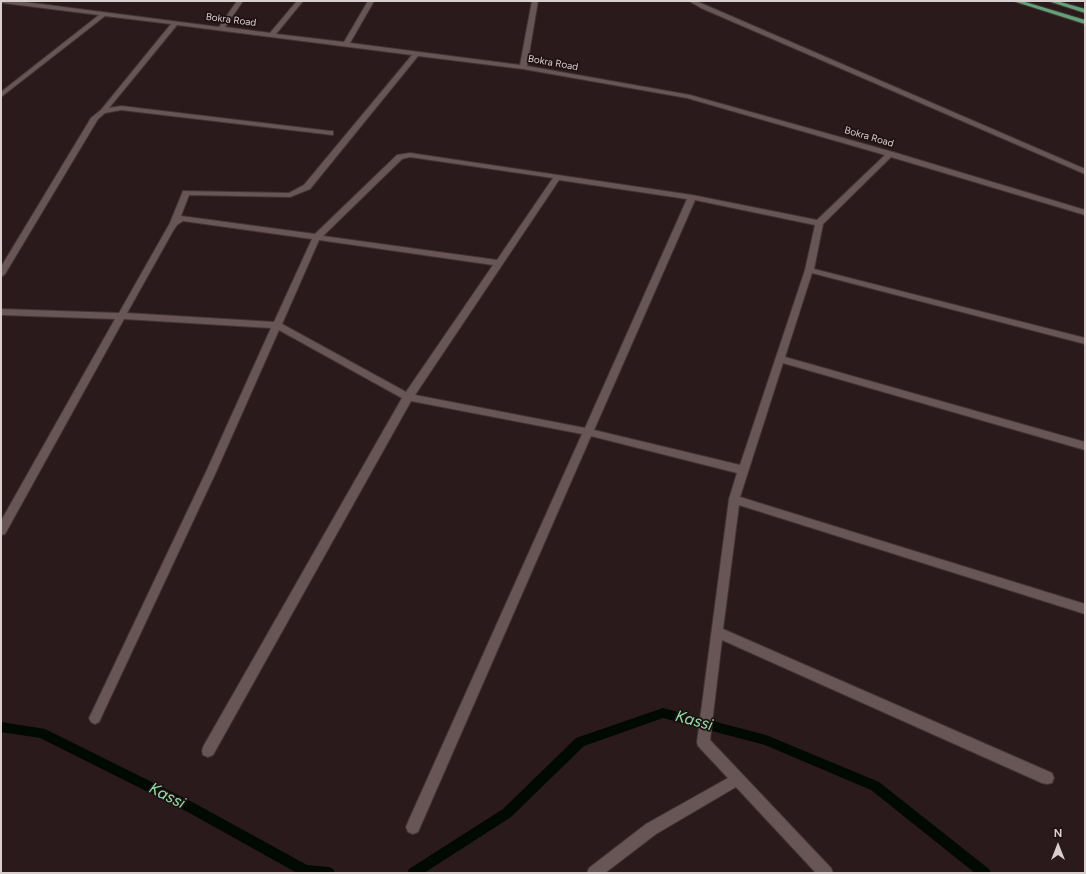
<!DOCTYPE html>
<html>
<head>
<meta charset="utf-8">
<style>
  body { margin:0 }
  #map { position:relative; width:1086px; height:874px; overflow:hidden; background:#2a1a1b; font-family:Figtree,sans-serif }
  canvas { display:block }
  .frame { position:absolute; inset:0; border:2px solid #dacfcf; pointer-events:none }
  .north { position:absolute; left:1038px; top:826px; width:40px; height:40px; -webkit-text-stroke:3px #201112; paint-order:stroke; rotate:0deg; font-size:11px; font-weight:700; line-height:16px; text-align:center; color:#dacfcf }
  .north::after { content:''; display:block; margin:auto; width:14px; height:18px; background:#dacfcf; clip-path:polygon(50% 0,100% 100%,50% 72%,0 100%) }
</style>
</head>
<body>
<div id="map">
<canvas width="1086" height="874"></canvas>
<div class="frame"></div>
<div class="north">N</div>
</div>
<script>
const ctx = document.querySelector('canvas').getContext('2d');
ctx.lineJoin = 'round';
const poly = rows => new Path2D(rows.map(r => 'M' + r).join(''));
function fillPath(path, color) { ctx.fillStyle = color; ctx.fill(path, 'evenodd'); }
function strokePath(path, color, width, dash) { ctx.strokeStyle = color; ctx.lineWidth = width; ctx.lineCap = dash ? 'butt' : 'round'; ctx.setLineDash(dash || []); ctx.stroke(path); }
function label(font, color, halo, rows, align = 'center') {
  ctx.font = font + ' Figtree,sans-serif'; ctx.lineWidth = 3.5; ctx.setLineDash([]); ctx.textBaseline = 'middle'; ctx.strokeStyle = halo; ctx.fillStyle = color; for (const [text, x, y, turn = 0] of rows) {
    ctx.save(); ctx.translate(x, y); ctx.rotate((+turn || 0) * Math.PI / 180); ctx.textAlign = isNaN(turn) ? turn : align; if (halo) ctx.strokeText(text, 0, 0); ctx.fillText(text, 0, 0); ctx.restore();
  }
}
const stream = poly([
  [663,708,766,735,879,782,989,869,991,873,975,873,871,790,765,745,663,718,584,746,511,817,424,873,407,873,409,869,503,809,576,738,663,708],
  [1,722,45,729,194,803,307,865,329,867,333,869,335,873,297,873,186,811,40,738,1,732,1,722]
]);
const minor = poly([
  [1,1,17,1,219,27,237,1,243,1,225,27,270,33,297,1,303,1,276,34,344,42,368,1,374,1,350,43,520,65,532,1,538,1,527,66,690,95,893,152,1085,210,1085,215,891,157,823,224,814,269,1085,338,1085,344,812,273,785,357,1085,442,1085,450,783,363,740,497,1085,604,1085,614,739,505,723,629,1052,773,1054,778,1052,783,1047,784,1042,783,722,640,710,740,831,868,833,873,816,873,736,787,656,834,605,873,587,873,589,868,646,824,728,778,698,746,697,742,729,499,737,473,591,436,418,832,413,834,408,832,406,827,408,822,582,434,411,401,213,755,208,757,203,755,202,751,203,747,402,398,279,330,216,472,99,722,95,724,91,722,89,718,91,714,206,472,271,328,124,319,5,534,1,535,1,521,115,319,1,315,1,309,119,313,170,223,183,191,289,193,304,185,412,55,177,25,109,108,121,106,330,131,333,131,333,135,121,110,105,113,98,119,5,274,1,277,1,267,91,118,101,110,171,24,105,16,1,97,1,92,99,15,3,3,1,1],
  [418,56,523,69,687,98,885,155,817,220,692,195,410,153,397,155,315,234,181,216,189,195,290,197,310,189,418,56],
  [410,157,553,178,497,260,323,236,402,159,410,157],
  [559,180,687,199,585,428,415,395,559,180],
  [695,200,815,225,805,270,740,465,594,430,695,200],
  [183,221,312,239,274,322,127,313,173,231,177,225,183,221],
  [319,240,493,265,406,392,282,324,319,240],
  [689,1,696,1,1085,169,1085,174,701,8,689,1]
]);
const major = poly([
  [1013,1,1022,1,1085,20,1085,24,1013,1],
  [1048,1,1057,1,1085,9,1085,13,1048,1]
]);
const farStreetnames = [
  ["Bokra Road",231,20,7],
  ["Bokra Road",553,63,10],
  ["Bokra Road",869,137,16]
];
const nearWaternames = [
  ["Kassi",694,721,15],
  ["Kassi",167,796,27]
];
fillPath(stream, '#000902');
strokePath(minor, '#423536', 2);
strokePath(major, '#423536', 2);
fillPath(minor, '#685556');
fillPath(major, '#61a276');
label('10px', '#dacfcf', '#201112', farStreetnames);
label('italic 16px', '#8ce4aa', '#201112', nearWaternames);
</script>
</body>
</html>
